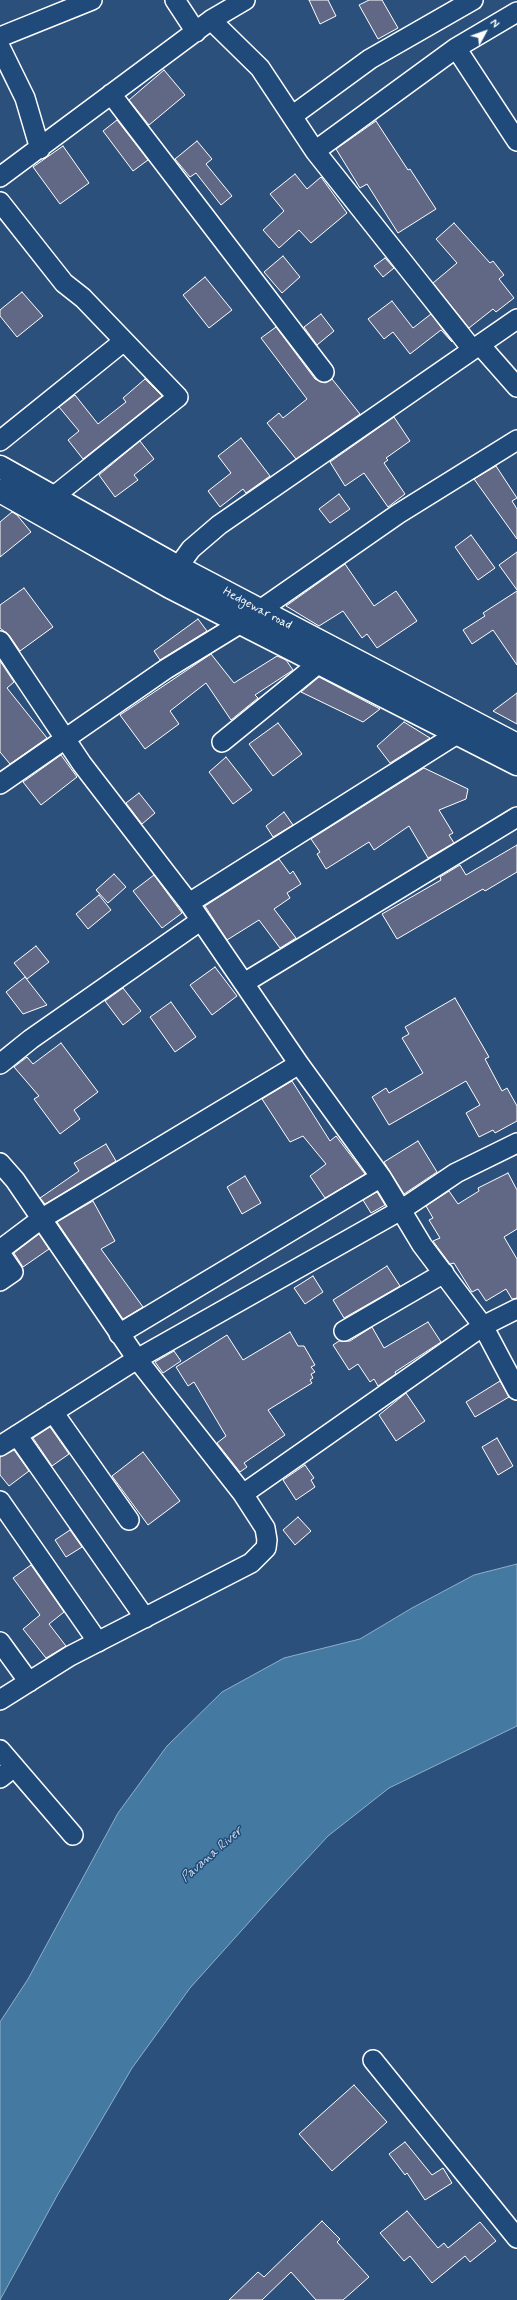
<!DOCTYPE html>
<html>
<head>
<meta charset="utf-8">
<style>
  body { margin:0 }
  #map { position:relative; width:517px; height:2300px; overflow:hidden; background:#2c507c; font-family:Mynerve,sans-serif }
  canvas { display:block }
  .north { position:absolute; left:465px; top:12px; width:40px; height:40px; -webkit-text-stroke:3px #1f4a7a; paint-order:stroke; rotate:49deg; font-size:11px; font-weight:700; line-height:16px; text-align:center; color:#fff }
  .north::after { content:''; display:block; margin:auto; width:14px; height:18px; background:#fff; clip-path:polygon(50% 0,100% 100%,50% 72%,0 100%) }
</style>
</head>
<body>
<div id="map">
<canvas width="517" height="2300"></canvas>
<div class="north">N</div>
</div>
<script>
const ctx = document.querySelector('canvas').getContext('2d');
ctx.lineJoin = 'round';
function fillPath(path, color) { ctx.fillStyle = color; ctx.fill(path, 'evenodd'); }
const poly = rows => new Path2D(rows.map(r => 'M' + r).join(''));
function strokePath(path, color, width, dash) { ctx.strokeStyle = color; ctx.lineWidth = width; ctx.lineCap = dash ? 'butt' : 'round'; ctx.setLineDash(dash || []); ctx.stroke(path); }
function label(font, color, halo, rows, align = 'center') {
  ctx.font = font + ' Mynerve,sans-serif'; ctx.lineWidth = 3; ctx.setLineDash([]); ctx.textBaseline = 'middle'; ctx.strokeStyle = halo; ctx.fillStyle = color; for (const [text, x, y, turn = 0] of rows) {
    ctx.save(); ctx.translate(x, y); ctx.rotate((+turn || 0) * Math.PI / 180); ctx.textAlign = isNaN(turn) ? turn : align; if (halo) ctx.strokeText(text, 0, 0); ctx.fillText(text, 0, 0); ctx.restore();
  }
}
const water = poly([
  [517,1564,517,1726,389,1788,328,1836,268,1901,190,1988,132,2068,58,2194,0,2300,0,2022,28,1979,118,1813,167,1746,222,1692,284,1658,360,1639,412,1608,474,1575,517,1564]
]);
const building = poly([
  [309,0,328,0,336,16,320,24,309,0],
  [369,0,382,0,398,28,378,39,359,5,369,0],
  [164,70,185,95,149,125,129,100,164,70],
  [117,120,148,160,133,171,103,131,117,120],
  [376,121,408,170,410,169,436,209,398,233,367,184,360,188,336,149,376,121],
  [197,141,212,159,206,164,232,196,221,205,196,173,190,177,175,159,197,141],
  [63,146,89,183,60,204,33,167,63,146],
  [295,174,307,189,321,177,347,213,311,243,299,230,279,248,263,230,284,211,270,194,295,174],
  [454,223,490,263,493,261,504,275,499,279,514,298,496,312,493,309,469,328,433,283,457,263,436,239,454,223],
  [283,256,300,277,282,293,264,272,283,256],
  [385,258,394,268,383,277,374,266,385,258],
  [205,277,232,310,209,328,183,295,205,277],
  [22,292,43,316,17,337,0,316,0,310,22,292],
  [392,301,413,328,431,314,452,342,441,330,410,354,393,332,384,339,368,319,392,301],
  [321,314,334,331,317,345,304,327,321,314],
  [276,327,315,379,325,383,332,379,360,414,296,459,267,423,279,413,283,418,307,399,261,338,276,327],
  [145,379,162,396,83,459,68,440,79,431,59,407,75,395,98,424,126,402,123,398,145,379],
  [394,417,410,441,386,458,388,460,384,463,405,494,388,507,364,473,345,486,330,462,394,417],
  [241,438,270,476,246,493,243,489,220,507,208,491,231,473,218,456,241,438],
  [140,441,154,459,134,475,138,480,115,497,99,475,140,441],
  [496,466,517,498,512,501,517,509,517,539,474,479,496,466],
  [339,494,350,509,330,523,319,509,339,494],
  [12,512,17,515,31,532,0,557,0,522,12,512],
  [471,535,495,568,478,580,455,547,471,535],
  [517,552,517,590,499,565,517,552],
  [345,564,374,606,396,591,417,621,377,648,367,634,362,638,343,611,319,626,286,606,345,564],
  [24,588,53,627,20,651,9,635,0,628,0,605,24,588],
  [517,591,517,665,493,630,472,644,463,630,485,616,483,613,517,591],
  [198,619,207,631,160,660,154,651,198,619],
  [211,654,234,683,277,656,286,660,293,670,255,695,258,698,231,720,206,683,170,711,179,724,145,749,120,715,211,654],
  [0,661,14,682,7,688,47,738,10,764,0,752,0,661],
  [319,677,380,709,363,722,301,692,319,677],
  [517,693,517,724,493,711,517,693],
  [404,722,430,738,390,763,377,746,404,722],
  [278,723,302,754,273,776,249,744,278,723],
  [61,755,77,777,41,805,23,782,61,755],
  [226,757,252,790,233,804,209,772,226,757],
  [424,768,468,789,466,799,439,810,453,833,449,835,454,843,428,858,409,826,374,850,369,842,326,869,317,854,320,852,311,839,424,768],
  [139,793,155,813,142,824,126,803,139,793],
  [284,812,293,825,273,837,266,826,284,812],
  [517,845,517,872,485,891,483,889,397,939,382,914,441,880,440,877,460,865,466,875,517,845],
  [279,859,290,874,293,871,301,884,287,893,290,898,274,909,296,938,280,948,259,920,227,940,205,906,279,859],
  [114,874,126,887,108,903,96,890,114,874],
  [154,875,182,913,162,928,133,891,154,875],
  [99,895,111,910,88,929,76,914,99,895],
  [36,946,49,962,27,979,14,963,36,946],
  [215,967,237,996,212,1015,190,985,215,967],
  [25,977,47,1005,23,1014,6,992,25,977],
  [123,988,141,1011,123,1025,105,1001,123,988],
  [455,998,489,1057,485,1059,502,1091,507,1088,517,1106,517,1121,495,1133,493,1130,479,1137,466,1113,480,1105,466,1081,389,1125,372,1097,386,1088,389,1093,423,1073,402,1038,409,1034,405,1027,455,998],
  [171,1002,196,1037,175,1052,150,1017,171,1002],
  [61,1043,98,1092,74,1110,80,1119,60,1134,34,1099,39,1096,14,1067,27,1057,33,1064,61,1043],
  [292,1081,330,1141,336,1136,365,1174,325,1198,310,1176,326,1164,303,1136,290,1142,262,1099,292,1081],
  [418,1141,437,1172,404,1194,384,1162,418,1141],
  [106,1144,116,1161,45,1204,40,1198,79,1171,74,1163,106,1144],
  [508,1173,517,1190,517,1229,504,1237,517,1259,517,1298,512,1299,506,1289,486,1301,478,1289,472,1292,454,1263,450,1264,433,1241,440,1238,429,1220,433,1218,426,1206,449,1191,458,1204,479,1191,478,1188,508,1173],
  [245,1176,261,1203,242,1214,227,1187,245,1176],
  [377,1192,385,1205,371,1213,363,1200,377,1192],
  [93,1201,115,1241,101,1249,143,1307,123,1319,57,1222,93,1201],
  [39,1234,49,1249,23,1267,14,1253,39,1234],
  [387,1266,400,1286,344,1318,333,1300,387,1266],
  [313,1276,323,1292,305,1304,294,1288,313,1276],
  [428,1322,441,1342,395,1372,396,1374,378,1386,374,1379,370,1382,358,1364,349,1370,333,1345,339,1341,350,1341,372,1327,384,1348,428,1322],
  [290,1332,298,1346,304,1346,315,1365,311,1367,315,1372,311,1374,313,1378,310,1380,312,1383,268,1410,285,1435,244,1463,247,1467,240,1472,217,1443,226,1436,194,1382,188,1386,176,1367,227,1335,243,1360,290,1332],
  [174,1351,181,1361,163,1373,155,1362,174,1351],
  [500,1381,509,1397,475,1417,466,1402,500,1381],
  [406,1393,425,1421,396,1441,379,1415,406,1393],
  [50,1427,69,1454,52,1466,33,1438,50,1427],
  [497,1438,513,1466,498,1475,482,1447,497,1438],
  [14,1450,29,1471,9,1486,0,1475,0,1457,14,1450],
  [143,1452,180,1501,148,1525,112,1476,143,1452],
  [305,1465,314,1478,311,1480,315,1487,296,1500,283,1480,305,1465],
  [298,1517,311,1531,295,1545,283,1530,298,1517],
  [70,1530,82,1547,66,1557,55,1540,70,1530],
  [31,1565,64,1612,49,1624,66,1646,46,1658,23,1629,40,1615,13,1578,31,1565],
  [354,2085,387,2122,332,2171,299,2134,354,2085],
  [405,2142,432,2175,443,2168,452,2183,425,2200,407,2173,405,2175,389,2154,405,2142],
  [407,2211,438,2248,444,2243,448,2248,480,2222,496,2241,470,2262,465,2256,432,2283,410,2256,404,2261,380,2233,407,2211],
  [322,2221,340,2239,337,2242,369,2277,343,2300,316,2300,291,2272,262,2300,229,2300,258,2272,264,2277,322,2221]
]);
const street = poly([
  [175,0,196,32],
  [211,20,260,68,315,151,472,349],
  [0,37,92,0],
  [0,47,25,98,40,149],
  [456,48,517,141],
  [111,94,324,372],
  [292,116,370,59,473,0],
  [315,151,456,48,517,12],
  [0,177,211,20,245,0],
  [0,202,64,283,83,298,178,397,53,497],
  [480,345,517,387],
  [0,441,124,341],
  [173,580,178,567,191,549,219,525,517,319],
  [260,610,398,514,517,440],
  [0,641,82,764,189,903,299,1064,381,1177,422,1245,483,1326,517,1390],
  [222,742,319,663],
  [0,784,166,669,241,623],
  [189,903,457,734],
  [244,983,517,817],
  [0,1064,31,1039,200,921],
  [0,1163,15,1180,137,1359,243,1494,265,1528,267,1540,266,1548,251,1563,70,1656,0,1700],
  [0,1250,41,1219,299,1064],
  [0,1253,13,1272,0,1281],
  [344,1331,444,1273],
  [119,1334,381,1177],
  [53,1412,129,1520],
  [17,1435,145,1618],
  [0,1446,137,1359,401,1210,456,1173,517,1143],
  [243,1494,483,1326,517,1309],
  [0,1501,98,1642],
  [0,1642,29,1682],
  [0,1750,73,1835],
  [0,1778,14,1767],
  [373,2060,517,2238]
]);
const secondary = poly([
  [0,467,178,567,517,745],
  [0,491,170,587,517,764]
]);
const streetNames = [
  ["Hedgewar road",257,609,28]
];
const waterNames = [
  ["Pavana River",212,1855,-41]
];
fillPath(water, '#447aa2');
strokePath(water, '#8fafc7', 1);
fillPath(building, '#616885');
strokePath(building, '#fff', 1);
strokePath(street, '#fff', 22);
strokePath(secondary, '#fff', 25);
strokePath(street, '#1f4a7a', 19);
strokePath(secondary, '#1f4a7a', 22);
label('12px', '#fff', '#1f4a7a', streetNames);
label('italic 13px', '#d0dee8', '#1f4a7a', waterNames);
</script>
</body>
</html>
